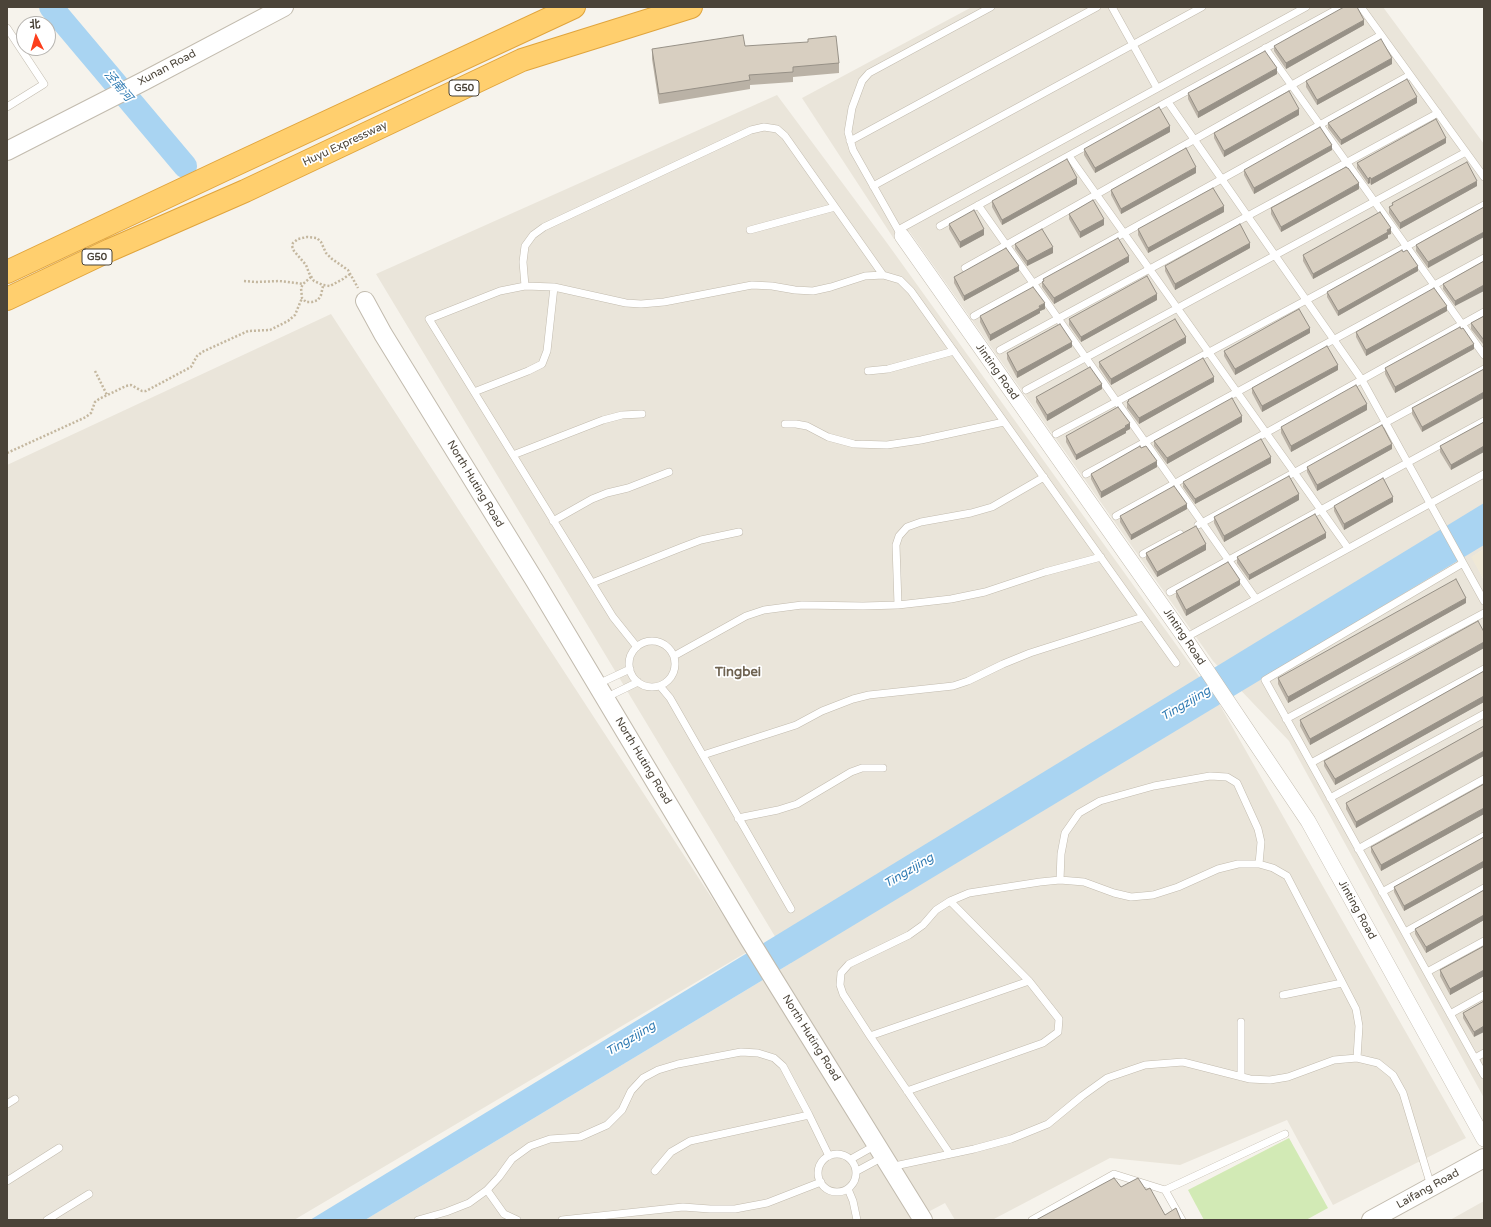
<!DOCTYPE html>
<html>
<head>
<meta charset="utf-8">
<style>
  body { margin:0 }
  #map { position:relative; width:1491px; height:1227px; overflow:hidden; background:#f6f3ec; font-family:"Varela Round","Noto Sans SC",sans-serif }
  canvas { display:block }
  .frame { position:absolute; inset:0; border:8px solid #4b4439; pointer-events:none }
  .north { position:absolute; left:16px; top:16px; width:40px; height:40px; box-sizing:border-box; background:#fff; border:1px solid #b7b4b0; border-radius:50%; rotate:355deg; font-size:11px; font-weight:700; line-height:16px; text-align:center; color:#4b4439 }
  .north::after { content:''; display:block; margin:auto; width:14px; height:18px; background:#fc3f1d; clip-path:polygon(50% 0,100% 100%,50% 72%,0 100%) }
</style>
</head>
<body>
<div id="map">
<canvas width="1491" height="1227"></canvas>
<div class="frame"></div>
<div class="north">北</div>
</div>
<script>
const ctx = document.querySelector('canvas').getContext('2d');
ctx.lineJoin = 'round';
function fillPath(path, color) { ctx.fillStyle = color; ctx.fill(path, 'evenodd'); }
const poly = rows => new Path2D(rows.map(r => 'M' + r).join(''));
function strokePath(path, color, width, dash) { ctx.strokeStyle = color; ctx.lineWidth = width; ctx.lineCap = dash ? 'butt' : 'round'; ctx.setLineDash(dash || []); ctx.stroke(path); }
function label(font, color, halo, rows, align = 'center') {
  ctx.font = font + ' "Varela Round","Noto Sans SC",sans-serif'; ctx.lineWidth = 3.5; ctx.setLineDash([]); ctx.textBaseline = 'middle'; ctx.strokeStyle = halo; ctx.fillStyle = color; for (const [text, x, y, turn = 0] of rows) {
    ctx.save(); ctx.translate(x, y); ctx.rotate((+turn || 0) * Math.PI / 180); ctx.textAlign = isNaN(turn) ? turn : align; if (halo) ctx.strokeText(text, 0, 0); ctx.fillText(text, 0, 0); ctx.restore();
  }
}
const residential = poly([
  [972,7,1383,7,1484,144,1484,549,1472,557,1484,580,1484,1098,1289,741,1213,661,909,231,894,239,802,98],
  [777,95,887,243,1221,707,1466,1138,1333,1205,1287,1120,1180,1165,1110,1158,992,1220,955,1220,945,1203,913,1220,365,1220,791,963,376,274],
  [331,314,747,952,294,1220,7,1220,7,465],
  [1484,1201,1484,1220,1450,1220]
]);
const education = poly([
  [1484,549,1484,580,1471,557]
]);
const green = poly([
  [1289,1138,1328,1208,1306,1220,1204,1220,1188,1190]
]);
const water = poly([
  [1484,503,1484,545,365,1220,310,1220]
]);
const river = poly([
  [51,7,185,166]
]);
const path = poly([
  [350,274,343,279,330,286,323,285,314,281,309,273,306,265,294,251,292,246,293,243,298,239,307,237,317,238,321,242,326,253,332,259,348,270,358,288],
  [311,277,303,284,301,288,302,298,306,302,312,302,318,300,321,295,323,286],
  [244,281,256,282,279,281,303,284],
  [95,371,107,395],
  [7,453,86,417,91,413,95,402,99,399,126,386,131,385,142,391,146,391,191,367,197,356,202,352,248,331,270,330,288,321,295,315,302,298]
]);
const service = poly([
  [1112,7,1157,88],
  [1361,7,1484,177],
  [7,28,44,84,7,107],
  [1265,48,1484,355],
  [1168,102,1362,380,1484,601],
  [850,141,1097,7],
  [1069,156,1348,548],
  [873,186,1202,7],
  [978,205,1256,599],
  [940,226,1341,7],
  [750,230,835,207],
  [898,230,1306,7],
  [901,235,853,150,848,132,852,108,862,81,869,73,991,7],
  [965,268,1381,35],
  [525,286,523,262,525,246,533,235,544,227,751,130,764,127,777,129,785,136,883,275],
  [974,316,1410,75],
  [1000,350,1438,113],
  [868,371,888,369,954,351],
  [1026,390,1466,152],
  [474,392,528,371,542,364,547,351,554,287],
  [785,424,796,424,807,426,828,437,854,444,887,445,921,440,1004,422],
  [1056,434,1484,205],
  [513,455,603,420,622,415,642,414],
  [1086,474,1484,258],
  [1116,516,1484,312],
  [553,521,592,499,607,493,628,488,669,472],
  [1198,525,1484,369],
  [1143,554,1180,534],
  [1463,563,1265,680,1484,1075],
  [592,583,680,548,701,540,739,532],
  [1170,592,1484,421],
  [898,605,896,545,899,536,907,527,921,522,971,513,992,507,1044,477],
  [1185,638,1484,474],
  '629 664a23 23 0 1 1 46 0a23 23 0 1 1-46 0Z',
  [637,647,613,617,429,319,500,291,525,286,554,287,626,303,641,304,664,302,752,285,772,286,795,290,813,291,831,287,865,276,883,275,900,280,911,291,1176,663],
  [674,656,746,616,764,610,802,605,863,606,898,605,951,599,985,592,1045,572,1101,557],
  [598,684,630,669],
  [660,686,670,698,791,909],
  [605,698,638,682],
  [1286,719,1484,613],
  [703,755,796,725,822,711,853,699,869,695,953,686,968,681,1003,664,1030,653,1143,617],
  [1311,763,1484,669],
  [1330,798,1484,714],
  [738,818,778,810,797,804,851,772,862,768,883,768],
  [1358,849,1484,779],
  [1060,880,1061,854,1065,833,1079,813,1100,801,1154,786,1210,776,1227,777,1237,783,1258,829,1261,842,1259,864],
  [1382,892,1484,836],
  [1405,932,1484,888],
  [1427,972,1484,941],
  [1283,995,1342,983],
  [1450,1014,1484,995],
  [1241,1022,1241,1077],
  [870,1036,1029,981],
  [1475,1058,1484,1053],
  [907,1091,1043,1043,1058,1032,1059,1019,1029,981,950,901],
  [7,1104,15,1099],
  '818 1173a19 19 0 1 1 38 0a19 19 0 1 1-38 0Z',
  [950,1154,870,1036,843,994,840,985,841,973,849,964,909,935,923,925,936,910,950,901,969,893,1040,882,1060,880,1084,882,1114,893,1131,897,1153,895,1178,887,1218,869,1238,864,1259,864,1273,868,1287,876,1356,1009,1359,1026,1357,1058],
  [851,1159,876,1145],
  [890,1167,974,1149,1011,1139,1048,1124,1082,1096,1107,1078,1145,1065,1183,1062,1250,1079,1270,1080,1288,1077,1334,1060,1357,1058,1378,1063,1393,1075,1403,1093,1431,1186],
  [655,1171,671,1152,690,1141,809,1115],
  [857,1171,883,1157],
  [7,1181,59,1148],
  [848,1189,853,1201,857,1220],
  [487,1190,504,1214,517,1220],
  [1165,1190,1182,1220],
  [47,1220,89,1194],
  [418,1220,446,1212,469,1203,487,1190,499,1177,512,1159,530,1146,550,1139,580,1137,607,1125,622,1110,631,1091,643,1078,658,1070,678,1064,741,1052,758,1053,774,1058,783,1066,809,1115,829,1156],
  [562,1220,683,1207,710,1209,735,1209,767,1203,821,1182],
  [1032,1220,1114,1174,1165,1190,1285,1134]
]);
const minor = poly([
  [902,236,1185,638,1308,821,1484,1139]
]);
const tertiary = poly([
  [7,151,144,81,284,7],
  [365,301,383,334,535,581,749,939,923,1220],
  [1371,1220,1484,1158]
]);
const motorway = poly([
  [7,272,228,168,574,7],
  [7,299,110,250,245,191,522,60,691,7]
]);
const wall = poly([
  [1364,25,1286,69,1274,51,1274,46],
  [745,46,839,63,839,73,793,77,793,82,750,85,750,89,659,104,652,59,652,49],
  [1392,64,1317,105,1306,87,1306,81],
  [1277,74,1198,118,1188,99,1188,93],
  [1417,103,1341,145,1328,128,1328,123],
  [1299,115,1224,157,1214,138,1214,133],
  [1170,132,1095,173,1084,155,1084,149],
  [1446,143,1371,185,1370,183,1368,184,1357,168,1357,163],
  [1332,150,1254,194,1244,175,1244,170],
  [1196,173,1121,214,1111,195,1111,190],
  [1077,184,1002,225,992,207,992,201],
  [1477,186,1400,229,1389,213,1389,207,1392,206,1392,203],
  [1359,189,1281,232,1271,214,1271,208],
  [1484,207,1428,268,1416,251,1416,245],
  [1224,212,1148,253,1138,235,1138,229],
  [1069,214,1104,225,1080,238,1069,219],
  [949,224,984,235,960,248,949,229],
  [1391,234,1388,235,1388,238,1313,279,1303,261,1303,255],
  [1015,244,1053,253,1027,266,1015,249],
  [1250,248,1175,290,1165,271,1165,266],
  [1484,261,1455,306,1443,289,1443,284],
  [1129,262,1054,304,1042,287,1042,282,1043,281,1043,279],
  [1019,271,964,301,954,283,954,277],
  [1418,271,1338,316,1327,297,1327,292],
  [1157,300,1081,342,1069,325,1069,319],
  [1045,309,1040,311,1040,313,990,341,980,322,980,316],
  [1447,311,1366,356,1356,337,1356,332],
  [1484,316,1483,344,1471,329,1471,323],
  [1310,333,1235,375,1224,356,1224,351],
  [1186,343,1111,385,1099,367,1099,362],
  [1072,347,1017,378,1007,359,1007,353],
  [1474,349,1395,393,1385,374,1385,368],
  [1484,369,1422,432,1412,414,1412,408],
  [1338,370,1262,412,1252,393,1252,388],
  [1214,382,1139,424,1127,408,1127,402,1128,402,1128,400],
  [1102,389,1047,421,1036,402,1036,397],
  [1367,410,1291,452,1281,433,1281,427],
  [1242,422,1167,464,1154,446,1154,441],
  [1484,422,1451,470,1440,452,1440,446],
  [1130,429,1126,431,1126,433,1076,460,1066,442,1066,436],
  [1392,449,1317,491,1307,472,1307,467],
  [1271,463,1195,504,1183,487,1183,482],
  [1157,467,1101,498,1091,479,1091,474],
  [1299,500,1224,542,1214,523,1214,517],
  [1393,502,1344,530,1334,511,1334,506],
  [1187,509,1131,540,1120,522,1120,516],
  [1326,538,1249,580,1237,563,1237,557],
  [1206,550,1157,577,1146,559,1146,553],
  [1240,585,1186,616,1176,597,1176,591],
  [1466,603,1288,703,1278,684,1278,678],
  [1484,632,1484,648,1310,745,1300,726,1300,720],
  [1484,671,1484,702,1335,785,1324,766,1324,761],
  [1484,726,1356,828,1346,809,1346,803],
  [1484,784,1484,814,1381,871,1371,852,1371,847],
  [1484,837,1484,867,1404,911,1394,892,1394,887],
  [1484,890,1484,920,1426,953,1415,934,1415,929],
  [1484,946,1484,976,1450,995,1440,976,1440,970],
  [1484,1001,1474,1037,1463,1018,1463,1013]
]);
const shadedWall = poly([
  [1364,20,1364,25,1286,69,1286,63],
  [1392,58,1392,64,1317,105,1317,100],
  [1277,68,1277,74,1198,118,1198,112],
  [1417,97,1417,103,1341,145,1341,140],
  [1299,109,1299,115,1224,157,1224,151],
  [1170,126,1170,132,1095,173,1095,168],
  [1446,138,1446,143,1371,185,1371,179],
  [1332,145,1332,150,1254,194,1254,188],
  [1196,167,1196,173,1121,214,1121,209],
  [1370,177,1370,183,1368,184,1368,179],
  [1077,178,1077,184,1002,225,1002,220],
  [1477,181,1477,186,1400,229,1400,223],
  [1359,183,1359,189,1281,232,1281,227],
  [1224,206,1224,212,1148,253,1148,248],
  [1104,219,1104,225,1080,238,1080,232],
  [1391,228,1391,234,1388,235,1388,238,1313,279,1313,274],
  [984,229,984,235,960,248,960,242],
  [1484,232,1484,237,1428,268,1428,262],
  [1250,243,1250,248,1175,290,1175,284],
  [1053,247,1053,253,1027,266,1027,261],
  [1129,256,1129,262,1054,304,1054,298],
  [1019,266,1019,271,964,301,964,296],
  [1418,266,1418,271,1338,316,1338,311],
  [1484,285,1484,291,1455,306,1455,301],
  [1157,294,1157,300,1081,342,1081,337],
  [1045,303,1045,309,1040,311,1040,313,990,341,990,335],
  [1447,306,1447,311,1366,356,1366,350],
  [1310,328,1310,333,1235,375,1235,369],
  [1186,337,1186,343,1111,385,1111,379],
  [1484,338,1484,344,1483,344,1483,339],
  [1072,342,1072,347,1017,378,1017,372],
  [1474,344,1474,349,1395,393,1395,387],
  [1338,365,1338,370,1262,412,1262,406],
  [1214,377,1214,382,1139,424,1139,418],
  [1102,384,1102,389,1047,421,1047,415],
  [1484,392,1484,398,1422,432,1422,427],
  [1367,404,1367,410,1291,452,1291,446],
  [1242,416,1242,422,1167,464,1167,458],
  [1130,423,1130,429,1126,431,1126,433,1076,460,1076,455],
  [1392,444,1392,449,1317,491,1317,485],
  [1484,446,1484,452,1451,470,1451,465],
  [1271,457,1271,463,1195,504,1195,499],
  [1157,461,1157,467,1101,498,1101,492],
  [1299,494,1299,500,1224,542,1224,536],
  [1393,497,1393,502,1344,530,1344,524],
  [1187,504,1187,509,1131,540,1131,535],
  [1326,533,1326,538,1249,580,1249,575],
  [1206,544,1206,550,1157,577,1157,572],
  [1240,580,1240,585,1186,616,1186,610],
  [1466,598,1466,603,1288,703,1288,697],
  [1484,642,1484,648,1310,745,1310,739],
  [1484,696,1484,702,1335,785,1335,779],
  [1484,751,1484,756,1356,828,1356,822],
  [1484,808,1484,814,1381,871,1381,865],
  [1484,861,1484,867,1404,911,1404,906],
  [1484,915,1484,920,1426,953,1426,947],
  [1484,970,1484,976,1450,995,1450,989],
  [1484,1026,1484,1032,1474,1037,1474,1032]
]);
const building = poly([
  [1344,7,1357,7,1364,20,1286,63,1274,46,1344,7],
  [743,35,745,46,808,42,808,39,836,36,839,63,793,67,793,72,749,75,750,80,659,94,652,49,743,35],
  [1381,39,1392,58,1317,100,1306,81,1381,39],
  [1265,51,1277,68,1198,112,1188,93,1265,51],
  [1407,79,1417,97,1341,140,1328,123,1407,79],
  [1289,91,1299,109,1224,151,1214,133,1289,91],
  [1159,107,1170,126,1095,168,1084,149,1159,107],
  [1436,119,1446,138,1371,179,1370,177,1368,179,1357,163,1436,119],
  [1320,127,1332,145,1254,188,1244,170,1320,127],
  [1186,148,1196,167,1121,209,1111,190,1186,148],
  [1067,159,1077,178,1002,220,992,201,1067,159],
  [1467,162,1477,181,1400,223,1389,207,1393,205,1392,203,1467,162],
  [1346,167,1347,168,1348,168,1359,183,1281,227,1271,208,1346,167],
  [1213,188,1224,206,1148,248,1138,229,1213,188],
  [1093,200,1104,219,1080,232,1069,214,1093,200],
  [1484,207,1484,232,1428,262,1416,245,1484,207],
  [974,210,984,229,960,242,949,224,974,210],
  [1380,212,1391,228,1387,230,1388,232,1313,274,1303,255,1380,212],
  [1240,224,1250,243,1175,284,1165,266,1240,224],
  [1042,229,1053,247,1027,261,1015,244,1042,229],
  [1118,238,1129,256,1054,298,1042,282,1044,281,1043,279,1118,238],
  [1006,248,1019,266,964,296,954,277,1006,248],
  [1402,250,1403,252,1407,250,1418,266,1338,311,1327,292,1402,250],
  [1484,261,1484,285,1455,301,1443,284,1484,261],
  [1147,276,1157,294,1081,337,1069,319,1147,276],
  [1033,287,1045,303,1039,306,1040,308,990,335,980,316,1033,287],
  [1434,288,1447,306,1366,350,1356,332,1434,288],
  [1299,309,1310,328,1235,369,1224,351,1299,309],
  [1484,316,1484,338,1483,339,1471,323,1484,316],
  [1175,319,1186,337,1111,379,1099,362,1175,319],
  [1060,324,1072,342,1017,372,1007,353,1060,324],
  [1460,327,1461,329,1463,328,1474,344,1395,387,1385,368,1460,327],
  [1327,346,1338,365,1262,406,1252,388,1327,346],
  [1203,358,1214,377,1139,418,1127,402,1129,401,1128,400,1203,358],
  [1090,367,1102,384,1047,415,1036,397,1090,367],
  [1484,369,1484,392,1422,427,1412,408,1484,369],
  [1356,385,1367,404,1291,446,1281,427,1356,385],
  [1232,398,1242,416,1167,458,1154,441,1232,398],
  [1118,407,1130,423,1125,426,1126,427,1076,455,1066,436,1118,407],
  [1484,422,1484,446,1451,465,1440,446,1484,422],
  [1382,425,1392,444,1317,485,1307,467,1382,425],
  [1261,439,1271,457,1195,499,1183,482,1261,439],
  [1140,446,1141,448,1146,446,1157,461,1101,492,1091,474,1140,446],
  [1289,476,1299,494,1224,536,1214,517,1289,476],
  [1383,478,1393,497,1344,524,1334,506,1383,478],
  [1174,486,1187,504,1131,535,1120,516,1174,486],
  [1315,514,1326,533,1249,575,1237,557,1315,514],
  [1196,526,1206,544,1157,572,1146,553,1196,526],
  [1228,562,1240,580,1186,610,1176,591,1228,562],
  [1456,579,1466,598,1288,697,1278,678,1456,579],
  [1478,621,1484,632,1484,642,1310,739,1300,720,1478,621],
  [1484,671,1484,696,1335,779,1324,761,1484,671],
  [1484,726,1484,751,1356,822,1346,803,1484,726],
  [1484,784,1484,808,1381,865,1371,847,1484,784],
  [1484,837,1484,861,1404,906,1394,887,1484,837],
  [1484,890,1484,915,1426,947,1415,929,1484,890],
  [1484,946,1484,970,1450,989,1440,970,1484,946],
  [1484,1001,1484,1026,1474,1032,1463,1013,1484,1001],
  [1114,1178,1121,1187,1138,1178,1146,1190,1150,1188,1165,1215,1176,1208,1181,1220,1036,1220,1114,1178]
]);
const shields = [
  [464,88,30],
  [97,257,30]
];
const shieldNames = [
  ["G50",464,88],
  ["G50",97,257]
];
const streetNames = [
  ["Xunan Road",167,68,-28],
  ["Huyu Expressway",345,144,-25],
  ["Jinting Road",997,372,55],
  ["North Huting Road",475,484,59],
  ["Jinting Road",1184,637,56],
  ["North Huting Road",643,761,59],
  ["Jinting Road",1357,910,61],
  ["North Huting Road",811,1038,58],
  ["Laifang Road",1428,1189,-29]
];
const waterNames = [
  ["泾南河",118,86,50],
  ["Tingzijing",1186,704,-31],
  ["Tingzijing",909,871,-31],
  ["Tingzijing",631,1039,-31]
];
const quarterNames = [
  ["Tingbei",738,673]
];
fillPath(residential, '#eae5da');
fillPath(education, '#efe8d6');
fillPath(green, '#d2eab5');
fillPath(water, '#a9d4f2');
strokePath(river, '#a9d4f2', 24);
strokePath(service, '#c2bbae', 8);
strokePath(minor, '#c2bbae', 16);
strokePath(tertiary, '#c2bbae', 20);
strokePath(motorway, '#e0a43c', 24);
strokePath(path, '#c4b79f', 2.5, [2, 2]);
strokePath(service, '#fff', 7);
strokePath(minor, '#fff', 15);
strokePath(tertiary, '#fff', 18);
strokePath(motorway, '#ffcf6e', 22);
fillPath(wall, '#bab2a6');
fillPath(shadedWall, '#979187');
fillPath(building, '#d8cfc1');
strokePath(building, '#979187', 1);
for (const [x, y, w] of shields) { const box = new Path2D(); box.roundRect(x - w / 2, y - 8, w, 16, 3); ctx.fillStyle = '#fff'; ctx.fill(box); strokePath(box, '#4b4439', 1); }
label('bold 10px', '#4b4439', null, shieldNames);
label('11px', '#4b4439', '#fff', streetNames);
label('italic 12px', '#2e7ab2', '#fff', waterNames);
label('bold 13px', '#6e6250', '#fff', quarterNames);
</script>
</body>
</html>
